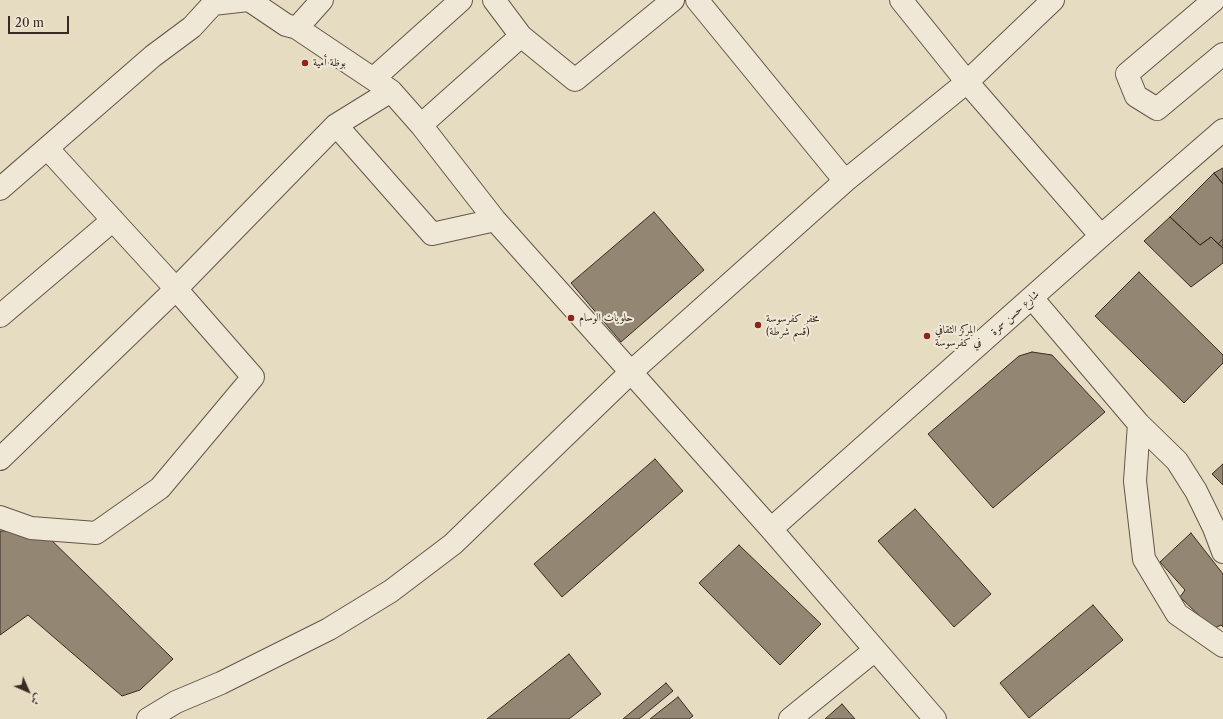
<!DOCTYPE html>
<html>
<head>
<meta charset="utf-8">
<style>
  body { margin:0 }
  #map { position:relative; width:1223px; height:719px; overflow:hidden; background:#e6dcc2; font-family:"Libre Caslon Text",Amiri,serif }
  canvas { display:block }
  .north { position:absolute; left:8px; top:671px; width:40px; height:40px; -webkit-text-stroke:3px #efe8d7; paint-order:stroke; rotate:135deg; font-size:11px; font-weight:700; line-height:16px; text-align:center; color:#3a2a20 }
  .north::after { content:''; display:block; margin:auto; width:14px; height:18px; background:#3a2a20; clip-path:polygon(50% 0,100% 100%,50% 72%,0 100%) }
  .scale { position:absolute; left:8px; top:16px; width:61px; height:18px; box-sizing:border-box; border:2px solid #3a2a20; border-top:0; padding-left:5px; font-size:12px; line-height:14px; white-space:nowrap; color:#3a2a20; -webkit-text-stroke:3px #efe8d7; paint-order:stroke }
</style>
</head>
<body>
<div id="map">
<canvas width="1223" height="719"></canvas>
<div class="north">ش</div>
<div class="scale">20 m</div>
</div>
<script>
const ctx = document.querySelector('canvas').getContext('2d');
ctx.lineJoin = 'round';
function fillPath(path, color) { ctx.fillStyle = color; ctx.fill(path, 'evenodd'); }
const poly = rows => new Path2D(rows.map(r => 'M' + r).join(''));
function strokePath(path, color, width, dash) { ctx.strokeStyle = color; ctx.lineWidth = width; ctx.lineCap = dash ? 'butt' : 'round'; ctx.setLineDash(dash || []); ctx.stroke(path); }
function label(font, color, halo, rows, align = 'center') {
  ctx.font = font + ' "Libre Caslon Text",Amiri,serif'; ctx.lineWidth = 4; ctx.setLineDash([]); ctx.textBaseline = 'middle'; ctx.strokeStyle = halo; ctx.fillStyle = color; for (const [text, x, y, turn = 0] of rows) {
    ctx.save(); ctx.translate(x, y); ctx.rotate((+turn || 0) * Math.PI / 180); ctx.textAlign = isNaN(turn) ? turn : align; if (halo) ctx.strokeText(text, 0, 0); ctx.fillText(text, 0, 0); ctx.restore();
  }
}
const building = poly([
  [1223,168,1223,184,1214,173,1223,168],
  [1214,173,1223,184,1223,239,1218,244,1211,237,1200,245,1170,217,1214,173],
  [654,212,704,270,621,342,571,283,654,212],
  [1170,217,1200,245,1211,237,1223,248,1223,263,1191,287,1144,241,1170,217],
  [1223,239,1223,248,1218,244,1223,239],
  [1139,272,1223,355,1223,363,1184,403,1095,316,1139,272],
  [1032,352,1052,355,1105,412,993,508,928,434,1019,356,1032,352],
  [655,459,683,491,562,597,534,564,655,459],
  [1223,464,1223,485,1212,474,1223,464],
  [915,509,991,594,954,627,878,541,915,509],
  [41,530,173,659,140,690,122,696,28,615,0,635,0,531,41,530],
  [1191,533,1223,574,1223,627,1221,625,1213,629,1180,597,1185,590,1160,562,1191,533],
  [739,545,821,624,780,665,699,583,739,545],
  [1093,605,1123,640,1029,718,1000,683,1093,605],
  [569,654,601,694,569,719,487,719,569,654],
  [666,683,673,691,639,719,623,719,666,683],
  [678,697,693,716,689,719,650,719,678,697],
  [842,704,855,719,825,719,842,704]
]);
const minor = poly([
  [249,0,286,25,297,28,391,91,421,125,495,220,771,529,935,719],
  [494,0,521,36,575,80,673,0],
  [697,0,845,181],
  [901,0,967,82,1101,236],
  [1214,0,1127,74,1136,96,1157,109,1223,54],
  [297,28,322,0],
  [373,79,461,0],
  [336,125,432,234,495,220],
  [421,125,521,36],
  [0,189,153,56,192,27,213,4,248,0],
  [1032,298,1139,424,1177,461,1196,491,1214,528,1223,552],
  [0,316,113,220],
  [1139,424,1135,481,1144,559,1177,614,1223,646],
  [0,459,176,289,336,125,391,91],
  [0,517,31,528,96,533,160,488,253,377,176,289,47,148],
  [771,529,1101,236,1223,130],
  [148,719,176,702,221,683,329,629,391,591,453,544,631,372,845,181,967,82,1053,0],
  [790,719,875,650]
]);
const markers = [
  [305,63,4,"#8f2418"],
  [571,318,4,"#8f2418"],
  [758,325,4,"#8f2418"],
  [927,336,4,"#8f2418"]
];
const poiNames = [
  ["بوظة أمية",313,63],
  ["حلويات الوسام",579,318],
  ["مخفر كفرسوسة",766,319],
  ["(قسم شرطة)",766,332],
  ["المركز الثقافي",935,330],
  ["في كفرسوسة",935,343]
];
const streetNames = [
  ["شارع حسن سمرة",1015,313,-42]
];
fillPath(building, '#938774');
strokePath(building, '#3a2a20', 1);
strokePath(minor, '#655648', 24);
strokePath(minor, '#efe8d7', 22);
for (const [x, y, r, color] of markers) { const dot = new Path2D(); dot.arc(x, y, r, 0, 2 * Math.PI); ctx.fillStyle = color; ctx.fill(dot); strokePath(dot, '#efe8d7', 1.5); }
label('11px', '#3a2a20', '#efe8d7', poiNames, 'left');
label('11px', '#3a2a20', '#efe8d7', streetNames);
</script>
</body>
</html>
